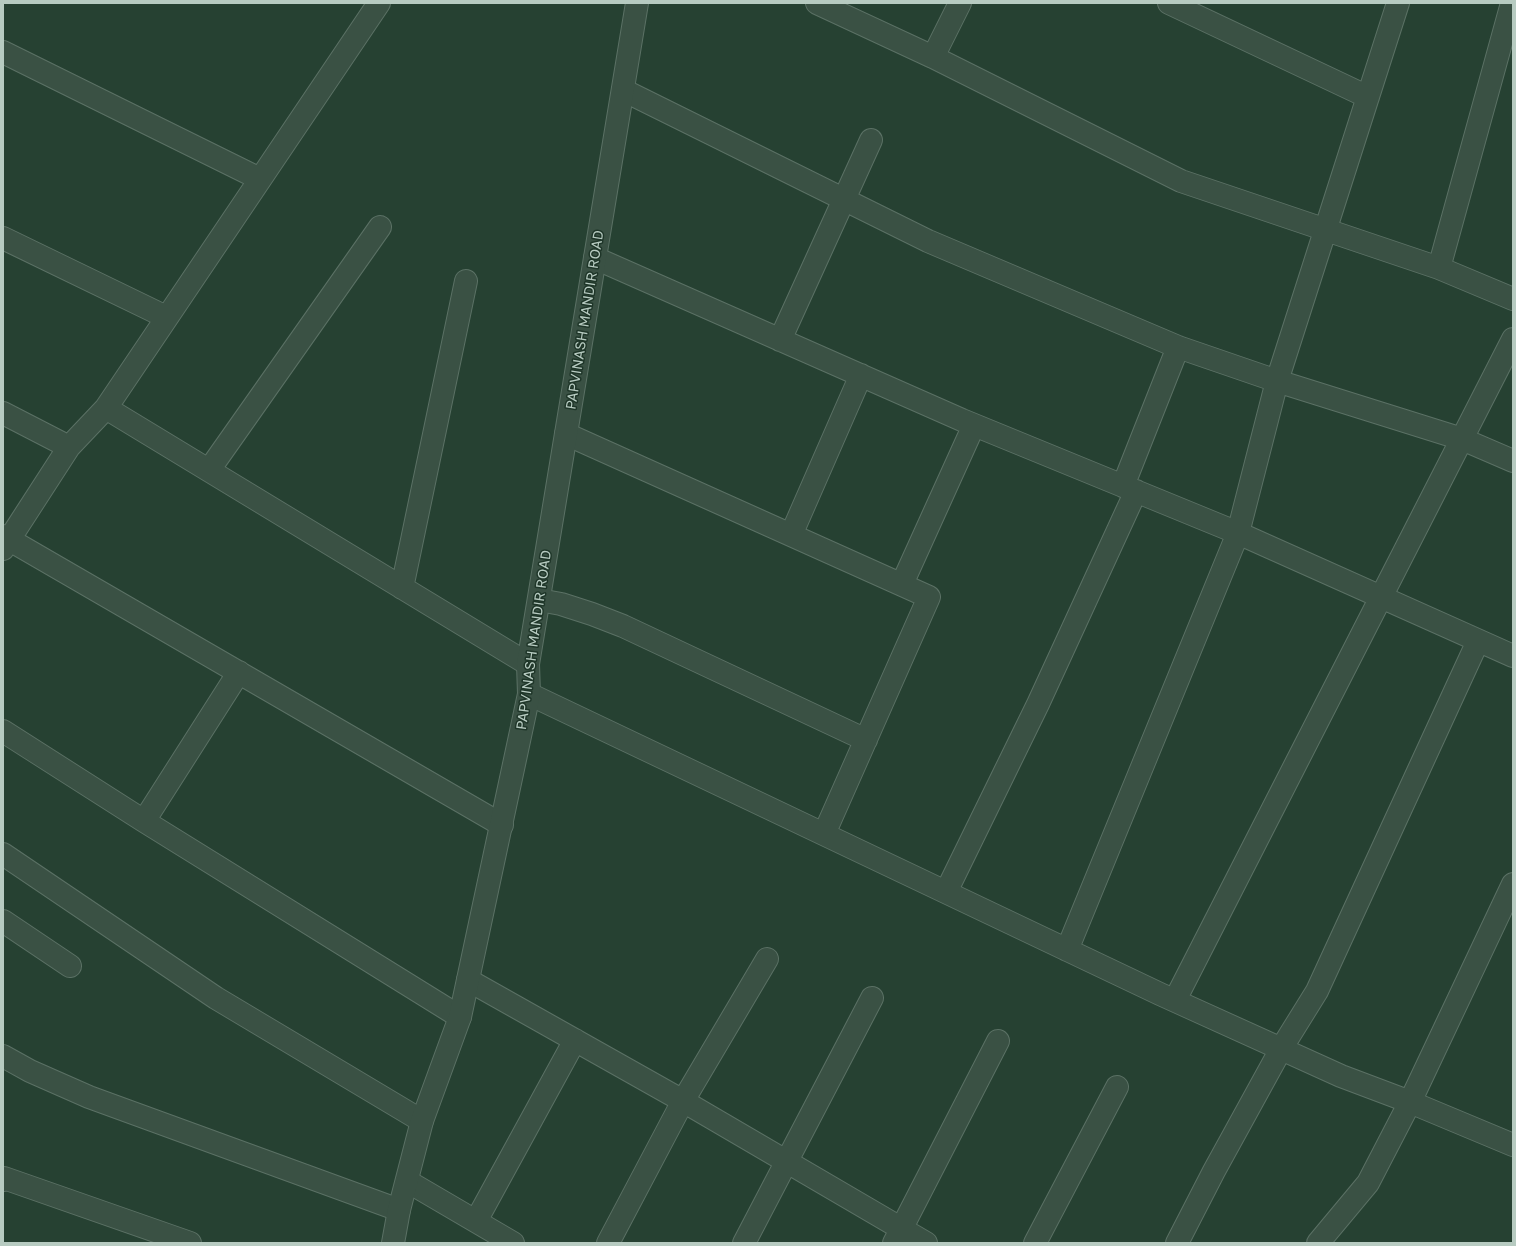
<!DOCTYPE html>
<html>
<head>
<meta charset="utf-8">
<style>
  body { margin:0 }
  #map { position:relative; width:1516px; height:1246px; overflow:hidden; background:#264132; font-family:"Golos Text",sans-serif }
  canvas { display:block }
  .frame { position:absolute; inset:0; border:4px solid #b7cbc1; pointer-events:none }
</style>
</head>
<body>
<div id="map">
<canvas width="1516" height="1246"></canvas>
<div class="frame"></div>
</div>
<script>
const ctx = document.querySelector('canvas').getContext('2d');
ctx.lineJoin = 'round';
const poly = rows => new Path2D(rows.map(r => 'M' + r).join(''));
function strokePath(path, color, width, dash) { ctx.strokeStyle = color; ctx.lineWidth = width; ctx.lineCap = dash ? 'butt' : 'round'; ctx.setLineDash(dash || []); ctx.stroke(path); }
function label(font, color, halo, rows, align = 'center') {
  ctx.font = font + ' "Golos Text",sans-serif'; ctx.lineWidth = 3; ctx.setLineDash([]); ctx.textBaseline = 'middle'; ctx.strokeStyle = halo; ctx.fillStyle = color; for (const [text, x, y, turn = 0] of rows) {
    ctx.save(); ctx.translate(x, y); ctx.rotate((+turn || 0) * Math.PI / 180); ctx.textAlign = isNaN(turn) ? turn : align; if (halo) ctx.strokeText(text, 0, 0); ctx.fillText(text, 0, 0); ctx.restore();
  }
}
const minor = poly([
  [817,3,933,57,1181,181,1439,268,1513,299],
  [1169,3,1368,97],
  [3,52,260,179],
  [933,57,960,3],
  [623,90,928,241,1178,347,1277,381,1462,439,1513,461],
  [3,238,166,317],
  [595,258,962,420,1238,533,1513,656],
  [1439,268,1512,3],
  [780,340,871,140],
  [106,408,528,664],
  [3,413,69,447],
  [566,434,929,597,824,834],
  [209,470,380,227],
  [1123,486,1178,347],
  [791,535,861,375],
  [3,536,502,825],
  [3,549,69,447,106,408,379,3],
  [902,584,974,425],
  [402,588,466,281],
  [539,600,561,604,592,614,623,626,866,740],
  [529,694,1160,994,1341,1076,1410,1102,1513,1145],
  [3,731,144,821,460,1017],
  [144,821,239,672],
  [3,854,216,998,422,1121],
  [946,892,1038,704,1136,491],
  [3,921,70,966],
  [1067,950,1238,533,1277,381,1398,3],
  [468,980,683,1101,926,1243],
  [1175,1000,1513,339],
  [3,1056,30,1071,89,1097,399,1210],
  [3,1180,4,1178,190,1243],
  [407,1181,513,1243],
  [476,1221,575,1040],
  [608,1243,683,1101,767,959],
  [744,1243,872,998],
  [894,1243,998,1041],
  [1035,1243,1117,1087],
  [1177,1243,1214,1171,1281,1049,1317,991,1478,641],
  [1318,1243,1368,1183,1410,1102,1513,884]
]);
const tertiary = poly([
  [393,1243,399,1210,422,1121,460,1017,529,694,528,664,637,3]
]);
const streetNames = [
  ["PAPVINASH MANDIR ROAD",585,320,-81],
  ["PAPVINASH MANDIR ROAD",534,640,-82]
];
strokePath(minor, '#5b7165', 24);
strokePath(tertiary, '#5b7165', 24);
strokePath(minor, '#3a5144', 22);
strokePath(tertiary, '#3a5144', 22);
label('14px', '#b7cbc1', '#1f3629', streetNames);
</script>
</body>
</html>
